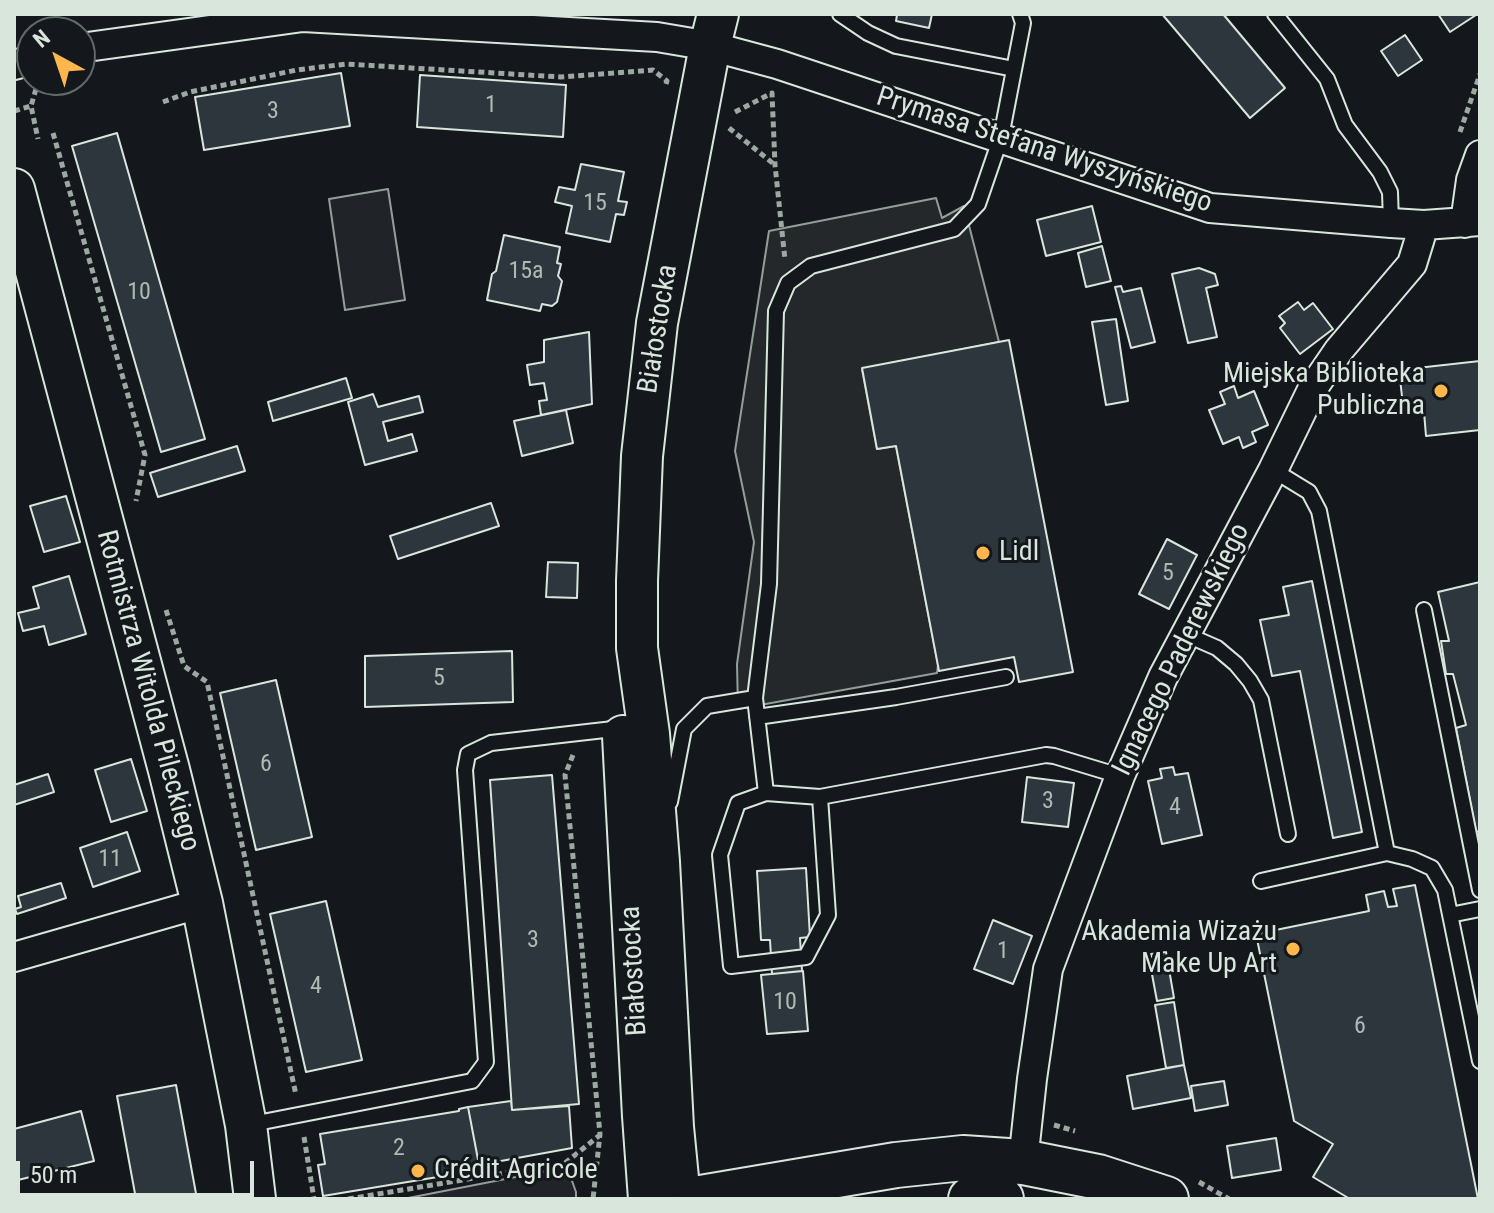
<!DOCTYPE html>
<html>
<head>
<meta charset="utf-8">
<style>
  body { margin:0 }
  #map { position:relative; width:1494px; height:1213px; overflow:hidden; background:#14181c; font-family:"Roboto Condensed",sans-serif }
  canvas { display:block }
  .frame { position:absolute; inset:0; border:16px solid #d8e6dc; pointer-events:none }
  .north { position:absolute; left:16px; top:16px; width:80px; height:80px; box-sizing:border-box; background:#14181c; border:2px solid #626a69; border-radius:50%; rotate:320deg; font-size:22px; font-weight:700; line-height:32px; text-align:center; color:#d8e6dc }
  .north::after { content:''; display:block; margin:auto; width:28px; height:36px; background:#ffb74d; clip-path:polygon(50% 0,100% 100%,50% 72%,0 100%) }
  .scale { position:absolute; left:16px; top:1161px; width:238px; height:36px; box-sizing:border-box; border:4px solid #d8e6dc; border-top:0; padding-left:10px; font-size:24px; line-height:28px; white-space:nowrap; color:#d8e6dc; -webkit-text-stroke:6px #14181c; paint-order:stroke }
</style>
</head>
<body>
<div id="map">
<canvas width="1494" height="1213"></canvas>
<div class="frame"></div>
<div class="north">N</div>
<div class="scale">50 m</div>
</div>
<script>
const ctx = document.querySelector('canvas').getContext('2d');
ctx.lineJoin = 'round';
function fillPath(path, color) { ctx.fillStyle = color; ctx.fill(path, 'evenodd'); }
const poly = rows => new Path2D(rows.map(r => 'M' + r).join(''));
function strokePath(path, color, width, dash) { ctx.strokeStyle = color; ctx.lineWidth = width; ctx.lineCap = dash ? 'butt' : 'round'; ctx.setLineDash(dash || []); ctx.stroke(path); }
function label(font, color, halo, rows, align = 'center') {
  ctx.font = font + ' "Roboto Condensed",sans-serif'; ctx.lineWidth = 6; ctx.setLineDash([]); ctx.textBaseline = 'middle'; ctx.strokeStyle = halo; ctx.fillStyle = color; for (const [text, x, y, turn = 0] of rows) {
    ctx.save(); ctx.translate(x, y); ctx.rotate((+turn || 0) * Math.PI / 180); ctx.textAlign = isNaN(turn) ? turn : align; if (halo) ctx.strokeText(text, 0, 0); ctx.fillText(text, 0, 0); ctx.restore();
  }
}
const green = poly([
  [388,189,405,300,345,310,329,199,388,189],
  [567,1167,576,1192,576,1199,403,1199,567,1167]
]);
const parking = poly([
  [936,198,942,218,964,206,999,342,862,369,877,449,896,446,938,665,937,673,738,709,737,664,754,542,735,451,769,231,936,198]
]);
const building = poly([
  [894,14,932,14,929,28,896,21,897,15,894,14],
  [1162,14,1223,14,1285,88,1250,118,1162,14],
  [1438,14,1475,14,1476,15,1450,32,1438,14],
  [1405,35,1422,60,1398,76,1381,51,1405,35],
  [341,73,350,126,204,150,195,97,341,73],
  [420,75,566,85,563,137,417,127,420,75],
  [117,133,205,439,161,452,72,146,117,133],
  [581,164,624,172,618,201,627,202,624,215,616,214,610,242,566,233,572,206,555,202,559,187,575,190,581,164],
  [1092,206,1101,242,1046,256,1037,220,1092,206],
  [504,235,560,247,557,263,561,264,558,276,562,281,557,302,552,306,542,304,540,311,487,300,492,274,496,271,504,235],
  [1102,246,1111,281,1086,287,1078,253,1102,246],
  [1199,268,1215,274,1218,285,1206,288,1217,337,1188,343,1172,274,1199,268],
  [1121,286,1123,292,1141,288,1155,342,1131,348,1115,287,1121,286],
  [1298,302,1304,310,1313,303,1333,329,1300,354,1280,328,1285,323,1279,316,1298,302],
  [1116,319,1128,401,1106,405,1092,322,1116,319],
  [589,332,592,404,541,415,539,401,547,400,544,383,530,385,527,365,544,362,544,340,589,332],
  [1009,340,1073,672,1019,682,1014,657,939,671,896,446,877,449,862,368,1009,340],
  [1480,361,1480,430,1426,436,1424,412,1404,414,1399,370,1480,361],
  [346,378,352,398,273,421,268,402,346,378],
  [1234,386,1238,398,1254,391,1268,425,1252,432,1256,442,1243,448,1239,437,1223,444,1209,410,1225,404,1220,392,1234,386],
  [373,394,378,407,419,396,423,412,383,422,388,441,412,434,417,451,365,465,348,402,373,394],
  [566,410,573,443,522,456,514,421,566,410],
  [237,446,245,471,158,497,150,473,237,446],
  [66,496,80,542,44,552,30,506,66,496],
  [491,503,499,526,398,559,390,536,491,503],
  [1167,539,1197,555,1169,609,1139,594,1167,539],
  [548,562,578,563,577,598,546,597,548,562],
  [69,576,86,634,49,645,44,626,23,631,18,613,39,608,33,587,69,576],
  [1312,581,1362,832,1333,838,1300,671,1272,676,1260,620,1289,615,1283,587,1312,581],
  [1480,582,1480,831,1476,832,1456,728,1466,725,1453,674,1446,674,1441,641,1449,641,1438,592,1480,582],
  [512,651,513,702,365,707,365,656,512,651],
  [276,680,312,837,256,850,220,693,276,680],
  [131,759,147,811,111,822,95,770,131,759],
  [1173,767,1175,775,1188,773,1202,835,1162,844,1148,781,1162,778,1160,769,1173,767],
  [48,774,54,792,14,805,14,785,48,774],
  [552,775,579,1104,512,1110,490,780,552,775],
  [1027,777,1074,783,1068,827,1022,822,1027,777],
  [127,832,140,871,93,887,80,848,127,832],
  [806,868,810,937,800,938,802,971,772,974,770,940,761,940,757,871,806,868],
  [61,883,66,898,17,914,15,909,21,907,18,896,61,883],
  [1415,885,1478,1199,1350,1199,1313,1177,1333,1144,1294,1121,1256,934,1369,911,1366,895,1384,891,1388,907,1397,906,1393,889,1415,885],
  [326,901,362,1060,306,1072,270,914,326,901],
  [993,920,1032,936,1013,984,974,969,993,920],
  [1166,952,1174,998,1157,1001,1151,969,1154,969,1151,954,1166,952],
  [803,971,808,1031,767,1034,761,975,803,971],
  [1174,1002,1184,1065,1166,1068,1155,1005,1174,1002],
  [1184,1065,1191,1098,1133,1109,1127,1076,1184,1065],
  [1224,1081,1228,1105,1195,1111,1191,1086,1224,1081],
  [176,1085,197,1199,136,1199,117,1096,176,1085],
  [511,1101,512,1110,569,1106,572,1148,479,1165,468,1107,511,1101],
  [468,1107,480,1170,323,1196,318,1165,325,1164,320,1134,459,1111,459,1109,468,1107],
  [81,1111,94,1161,14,1181,14,1129,81,1111],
  [1276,1138,1281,1170,1232,1178,1227,1146,1276,1138]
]);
const path = poly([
  [39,30,61,26],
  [36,89,31,106,38,139],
  [163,102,190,92,297,70,346,64,561,77,653,70,667,81,666,84],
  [14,111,31,106],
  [735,112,772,93,775,165,785,260],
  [729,128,775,165],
  [1460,132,1480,74],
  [53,133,145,455,136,501],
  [166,610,184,666,207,682,296,1095],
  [573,755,565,775,600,1134,593,1199],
  [1054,1125,1075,1131],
  [304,1137,314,1199],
  [1199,1182,1229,1199],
  [348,1199,565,1163,600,1135]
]);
const lane = poly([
  [840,14,868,33,896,46,1014,69],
  [1020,14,1023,23,1001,137,978,204,954,229,811,266,788,283,776,311,769,584,755,698,766,793,820,797,1046,755,1054,756,1120,776],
  [1275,14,1327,79,1345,125,1380,172,1390,192,1391,223],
  [1273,470,1309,492,1319,511,1387,853,1412,859,1432,868,1445,890,1480,1061],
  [1424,610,1480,890],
  [1185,634,1217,648,1236,664,1250,681,1261,700,1288,834],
  [757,717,896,697,1006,677],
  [766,793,738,803,720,855,731,966,806,957,828,915,820,797],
  [670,802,684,729,707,706,755,698],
  [1261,881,1387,853],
  [1450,915,1480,909],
  [247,1125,472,1081,486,1062,465,770,468,754,491,743,622,728]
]);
const street = poly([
  [80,48,303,17,657,37,710,46,777,64,1210,208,1391,223,1424,225,1480,221],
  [14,65,32,60],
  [1465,223,1471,180,1480,155],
  [14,957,202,903],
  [1023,1162,1032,1079,1048,969,1120,776,1163,677,1273,470,1313,388,1339,350,1412,264,1424,225]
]);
const secondary = poly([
  [14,189,169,770,202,903,246,1125,255,1199],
  [623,736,643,1116,649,1199],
  [680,1199,673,1127,659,862,649,734,637,648,637,581,642,456,657,323,710,46,718,14]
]);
const primary = poly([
  [695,1199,896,1165,963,1158,1023,1162,1098,1177,1166,1199],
  [971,1199,1001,1199]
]);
const markers = [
  [1441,391,8,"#ffb74d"],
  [983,553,8,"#ffb74d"],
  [1293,949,8,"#ffb74d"],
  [418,1171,8,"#ffb74d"]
];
const numberNames = [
  ["1",491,106],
  ["3",273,112],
  ["15",595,204],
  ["15a",526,272],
  ["10",139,293],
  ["5",1168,574],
  ["5",439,679],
  ["6",266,765],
  ["3",1048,802],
  ["4",1175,808],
  ["11",110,860],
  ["3",533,941],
  ["1",1003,952],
  ["4",316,987],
  ["10",785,1003],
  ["6",1360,1027],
  ["2",399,1149]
];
const streetNames = [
  ["Prymasa Stefana Wyszyńskiego",1044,151,18],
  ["Białostocka",659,329,-81],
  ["Ignacego Paderewskiego",1182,650,-64],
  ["Rotmistrza Witolda Pileckiego",147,691,75],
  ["Białostocka",635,971,-93]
];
const poiNames = [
  ["Miejska Biblioteka",1425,375],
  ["Publiczna",1425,407],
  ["Lidl",999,553,"left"],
  ["Akademia Wizażu",1277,933],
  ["Make Up Art",1277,965],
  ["Crédit Agricole",434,1171,"left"]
];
fillPath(green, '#202428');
strokePath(green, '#939e99', 2);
fillPath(parking, '#24282b');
strokePath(parking, '#939e99', 2);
fillPath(building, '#2c363c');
strokePath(building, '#d8e6dc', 2);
strokePath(lane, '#d8e6dc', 18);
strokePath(street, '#d8e6dc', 32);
strokePath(secondary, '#d8e6dc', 44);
strokePath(primary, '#d8e6dc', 48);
strokePath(path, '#9da8a2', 5, [6, 4]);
strokePath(lane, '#14181c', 14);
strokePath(street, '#14181c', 28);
strokePath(secondary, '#14181c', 40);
strokePath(primary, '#14181c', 44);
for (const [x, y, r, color] of markers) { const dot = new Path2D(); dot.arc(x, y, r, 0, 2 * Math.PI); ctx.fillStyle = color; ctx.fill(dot); strokePath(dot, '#14181c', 3); }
label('24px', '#adbab4', null, numberNames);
label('28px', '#d8e6dc', '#14181c', streetNames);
label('28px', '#d8e6dc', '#14181c', poiNames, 'right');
</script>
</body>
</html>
